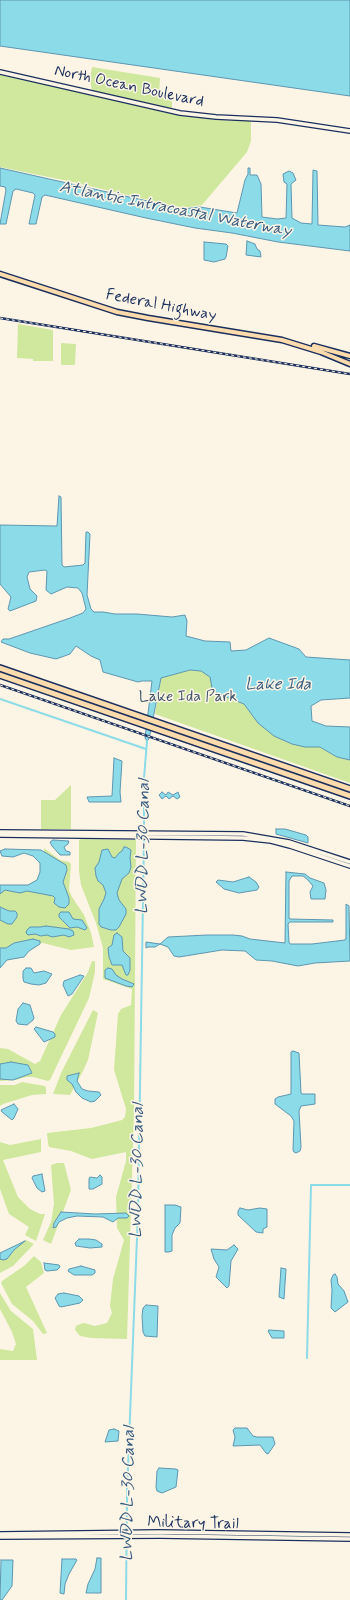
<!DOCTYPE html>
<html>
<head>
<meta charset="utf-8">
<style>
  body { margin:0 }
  canvas { display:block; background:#fcf5e5 }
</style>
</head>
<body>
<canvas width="350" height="1600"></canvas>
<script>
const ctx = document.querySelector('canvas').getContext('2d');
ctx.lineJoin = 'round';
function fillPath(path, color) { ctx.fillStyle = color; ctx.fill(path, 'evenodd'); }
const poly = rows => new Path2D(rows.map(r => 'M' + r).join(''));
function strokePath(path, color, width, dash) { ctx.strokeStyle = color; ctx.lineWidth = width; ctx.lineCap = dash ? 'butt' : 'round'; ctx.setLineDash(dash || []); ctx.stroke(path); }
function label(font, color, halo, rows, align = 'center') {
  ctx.font = font + ' Mynerve,sans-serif'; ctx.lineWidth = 3; ctx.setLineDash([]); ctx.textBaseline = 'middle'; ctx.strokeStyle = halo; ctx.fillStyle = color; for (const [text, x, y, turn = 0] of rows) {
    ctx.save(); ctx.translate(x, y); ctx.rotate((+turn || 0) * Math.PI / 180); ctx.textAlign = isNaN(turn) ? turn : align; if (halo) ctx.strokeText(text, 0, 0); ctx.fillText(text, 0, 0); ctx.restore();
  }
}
const green = poly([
  [92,67,160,78,159,95,172,99,172,110,92,91,90,79],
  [0,74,168,113,217,120,251,121,251,141,247,152,202,205,183,208,68,181,0,167],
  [18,324,53,330,53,361,33,361,33,359,17,358],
  [61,343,76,344,75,365,61,365],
  [190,670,201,671,211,677,212,688,234,701,244,704,250,711,305,747,320,747,337,757,350,760,350,783,155,714,161,678],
  [71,785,71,829,41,829,41,800,55,800],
  [81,839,136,840,134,1112,127,1339,91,1338,80,1336,75,1330,76,1326,80,1324,84,1323,95,1326,107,1323,112,1313,110,1306,113,1279,124,1240,117,1228,116,1197,126,1161,126,1152,92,1159,71,1151,49,1147,48,1143,47,1133,91,1128,122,1120,125,1117,126,1109,114,1070,118,1014,121,1009,131,1005,132,989,103,979,103,948,96,923,81,885,79,871,79,840],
  [44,848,60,860,69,862,71,864,69,890,72,897,84,915,91,933,94,947,71,950,43,943,11,948,0,964,0,887,38,887,44,879],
  [92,961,95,961,95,972,89,998,50,1080,48,1081,33,1077,26,1077,16,1080,0,1081,0,1048,8,1049,35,1064,40,1061,61,1015,88,972],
  [93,1010,98,1013,88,1060,83,1071,70,1095,53,1094,61,1073],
  [22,1082,45,1086,46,1088,46,1094,32,1095,3,1104,0,1106,0,1085,15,1085],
  [41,1139,41,1152,3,1160,18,1197,30,1209,40,1214,45,1214,36,1241,25,1235,29,1227,9,1214,0,1189,0,1142,10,1145],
  [57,1163,64,1163,71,1190,51,1244,43,1240,51,1222,54,1204,51,1165],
  [26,1240,34,1244,13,1266,0,1273,0,1255],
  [34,1256,41,1262,44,1273,26,1287,47,1333,43,1334,33,1321,12,1304,1,1283,2,1281,24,1266],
  [0,1293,11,1311,33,1329,37,1360,0,1360,0,1349,13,1351,16,1344,12,1332,0,1309]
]);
const water = poly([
  [0,0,350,0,350,96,0,46,0,0],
  [0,168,183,209,200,207,237,213,245,180,248,174,248,168,250,168,250,175,257,175,261,184,262,217,277,219,286,218,287,184,284,182,283,174,289,171,293,173,296,180,291,184,292,218,301,223,312,224,313,170,317,171,318,225,345,227,350,225,350,251,278,242,232,233,195,228,146,218,45,195,42,197,36,224,29,224,35,195,33,193,16,189,13,191,6,224,0,224,6,190,5,187,0,186,0,168],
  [247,241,255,244,257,249,260,251,261,257,246,255,247,241],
  [204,242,226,244,228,246,226,257,225,259,214,262,204,260,204,242],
  [59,496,61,497,62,565,64,567,83,565,85,563,86,532,88,532,90,534,87,595,91,609,94,612,103,612,115,614,137,614,172,617,185,615,187,621,186,636,205,641,230,642,231,651,246,650,269,638,299,649,306,657,350,660,350,698,321,700,311,706,312,721,326,726,350,727,350,760,337,757,320,747,305,747,292,744,274,736,258,723,244,704,218,694,212,688,210,677,201,671,190,670,161,678,149,739,147,741,145,738,152,681,142,681,138,682,103,672,100,660,91,656,76,646,70,654,56,659,30,653,1,642,3,639,9,639,70,618,83,613,86,609,82,593,78,588,67,587,51,594,46,590,47,571,45,570,29,572,27,577,30,589,37,596,36,601,10,611,8,609,11,597,0,584,0,525,57,526,59,496],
  [114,758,122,761,120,792,121,802,89,802,87,797,112,796,114,758],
  [162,792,166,795,168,792,173,795,178,792,180,797,177,799,173,796,169,799,166,796,162,799,159,795,162,792],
  [276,829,285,829,306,835,308,837,308,843,276,834,276,829],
  [53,840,69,841,68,844,64,847,66,851,70,852,70,855,60,855,52,846,50,842,53,840],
  [124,847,126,847,131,850,130,858,131,867,129,873,122,879,117,893,119,900,126,909,126,914,119,927,116,930,111,930,101,927,99,924,99,909,104,899,106,893,103,885,98,881,96,876,95,868,99,862,102,850,108,849,112,857,115,858,119,853,122,851,124,847],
  [5,849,41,850,66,865,67,870,63,882,69,898,69,904,65,908,59,907,54,903,55,898,53,896,27,891,20,893,5,890,0,894,0,885,28,885,37,880,40,872,40,863,33,856,24,853,13,857,2,856,0,851,5,849],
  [286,872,305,874,310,878,324,883,326,890,325,899,311,899,310,892,313,886,307,879,303,876,292,876,289,881,289,918,290,919,333,920,333,922,290,922,288,924,289,942,290,944,312,944,345,940,346,938,346,904,349,906,350,961,315,963,298,966,272,961,256,960,245,951,222,950,179,957,174,956,168,947,160,944,155,947,148,947,146,948,146,942,160,944,168,937,207,935,233,935,242,936,250,939,285,943,286,872],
  [249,877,256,882,259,887,257,890,239,893,224,889,216,882,218,880,233,882,249,877],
  [0,907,9,911,15,911,17,913,17,917,12,924,8,924,0,920,0,907],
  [61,912,69,912,73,919,82,920,87,928,85,930,77,927,70,928,59,917,59,914,61,912],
  [46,926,69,929,73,931,74,935,69,937,64,935,52,937,47,935,41,936,35,934,28,935,26,933,27,930,30,927,40,927,46,926],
  [117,933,122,937,123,951,130,958,130,970,128,975,126,975,122,965,112,965,109,957,108,948,112,945,114,935,117,933],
  [33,939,40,941,40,944,29,951,24,957,7,960,0,968,0,948,6,948,14,943,33,939],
  [26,968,31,968,34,973,44,971,52,974,46,983,39,985,31,984,24,982,23,979,23,971,26,968],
  [108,968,112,969,116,975,122,979,134,984,132,987,126,986,105,978,105,970,108,968],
  [80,975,84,976,72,994,68,996,63,985,64,981,80,975],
  [23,1003,30,1005,34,1018,33,1020,27,1025,18,1024,16,1021,18,1009,23,1003],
  [36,1027,53,1032,55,1034,55,1037,44,1042,34,1029,36,1027],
  [293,1051,299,1053,301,1093,302,1094,315,1094,315,1104,301,1106,299,1111,301,1147,300,1151,296,1153,294,1152,293,1150,294,1121,291,1116,275,1104,275,1099,278,1097,291,1094,291,1052,293,1051],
  [11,1062,28,1065,32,1073,13,1080,0,1079,0,1064,11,1062],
  [79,1073,77,1081,82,1089,88,1091,99,1092,101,1095,95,1101,91,1102,82,1098,76,1092,72,1084,67,1080,67,1076,79,1073],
  [14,1104,18,1109,14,1118,12,1120,2,1112,1,1110,14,1104],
  [42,1174,45,1191,42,1192,37,1188,32,1178,33,1176,42,1174],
  [100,1175,102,1177,102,1184,93,1189,89,1189,89,1179,90,1177,97,1178,100,1175],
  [165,1205,175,1205,181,1207,180,1223,175,1228,172,1235,172,1251,169,1252,165,1252,165,1205],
  [240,1208,248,1210,260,1208,267,1209,267,1227,263,1229,263,1233,256,1232,238,1215,238,1211,240,1208],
  [61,1212,95,1214,126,1213,129,1216,127,1218,118,1218,113,1222,103,1217,77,1216,67,1218,59,1222,56,1227,53,1228,54,1223,61,1212],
  [79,1239,89,1239,96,1240,102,1244,102,1247,90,1248,76,1246,75,1243,79,1239],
  [25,1241,14,1250,7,1259,3,1260,0,1259,0,1253,25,1241],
  [234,1245,238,1249,231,1261,229,1286,227,1288,216,1277,219,1267,214,1259,211,1249,227,1250,234,1245],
  [44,1263,59,1265,60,1267,57,1270,47,1271,45,1270,44,1263],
  [81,1266,95,1270,95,1273,92,1275,74,1275,68,1271,69,1269,81,1266],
  [281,1268,286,1269,284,1299,279,1297,281,1268],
  [335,1274,337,1277,338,1284,344,1291,348,1302,335,1312,331,1308,332,1290,331,1280,333,1275,335,1274],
  [64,1293,79,1296,83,1300,80,1303,61,1307,59,1306,55,1298,58,1294,64,1293],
  [146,1305,158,1306,157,1337,145,1336,143,1332,142,1316,143,1308,146,1305],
  [269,1330,284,1331,284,1338,272,1338,268,1331,269,1330],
  [235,1428,247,1428,253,1436,257,1437,273,1437,275,1444,268,1454,266,1453,260,1445,233,1446,235,1437,233,1430,235,1428],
  [114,1429,119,1431,118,1441,105,1442,109,1430,114,1429],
  [159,1468,176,1469,178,1470,176,1487,162,1493,157,1491,156,1487,157,1471,159,1468],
  [97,1558,101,1558,101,1593,86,1593,88,1584,95,1569,97,1558],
  [62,1559,76,1559,77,1560,69,1574,65,1584,64,1594,60,1593,62,1559],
  [1,1560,13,1560,12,1586,2,1600,0,1600,1,1560]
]);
const canal = poly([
  [0,699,146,749],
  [144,833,144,778,147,741],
  [307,1358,311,1185,350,1185],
  [126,1600,127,1493,138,1212,144,838]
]);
const secondary = poly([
  [0,72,180,113,216,117,277,120,350,131],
  [0,832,243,834,289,842,350,862],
  [0,835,243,838,271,841,290,846,350,866],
  [0,1534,159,1532,350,1535],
  [0,1537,160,1536,350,1539]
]);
const primary = poly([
  [0,274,117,312,148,318,282,340,321,352,350,364],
  [314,346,350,356]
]);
const motorway = poly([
  [0,668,350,789],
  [0,675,350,796]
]);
const rail = poly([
  [0,318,350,374],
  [0,685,350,806]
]);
const streetNames = [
  ["North Ocean Boulevard",129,87,12],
  ["Federal Highway",161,306,11],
  ["Military Trail",193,1524,1]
];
const parkNames = [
  ["Lake Ida Park",188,698]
];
const waterNames = [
  ["Atlantic Intracoastal Waterway",175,210,11],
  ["Lake Ida",278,685],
  ["LWDD L-30 Canal",144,847,-89],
  ["LWDD L-30 Canal",138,1171,-89],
  ["LWDD L-30 Canal",129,1494,-89]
];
fillPath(green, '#cfe89d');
fillPath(water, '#8bdbe8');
strokePath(water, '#5e96b1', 1);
strokePath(canal, '#8bdbe8', 2);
strokePath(secondary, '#1b2f5e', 6);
strokePath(primary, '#1b2f5e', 7);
strokePath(motorway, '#1b2f5e', 8);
strokePath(secondary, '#fcf5e5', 3.5);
strokePath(primary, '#fedbac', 4);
strokePath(motorway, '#fedbac', 5);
strokePath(rail, '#1b2f5e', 2.5);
strokePath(rail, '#fcf5e5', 1, [3]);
label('16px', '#1b2f5e', '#fcf5e5', streetNames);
label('16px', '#3f546b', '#fcf5e5', parkNames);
label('italic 17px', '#375a80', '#fcf5e5', waterNames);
</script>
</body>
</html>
